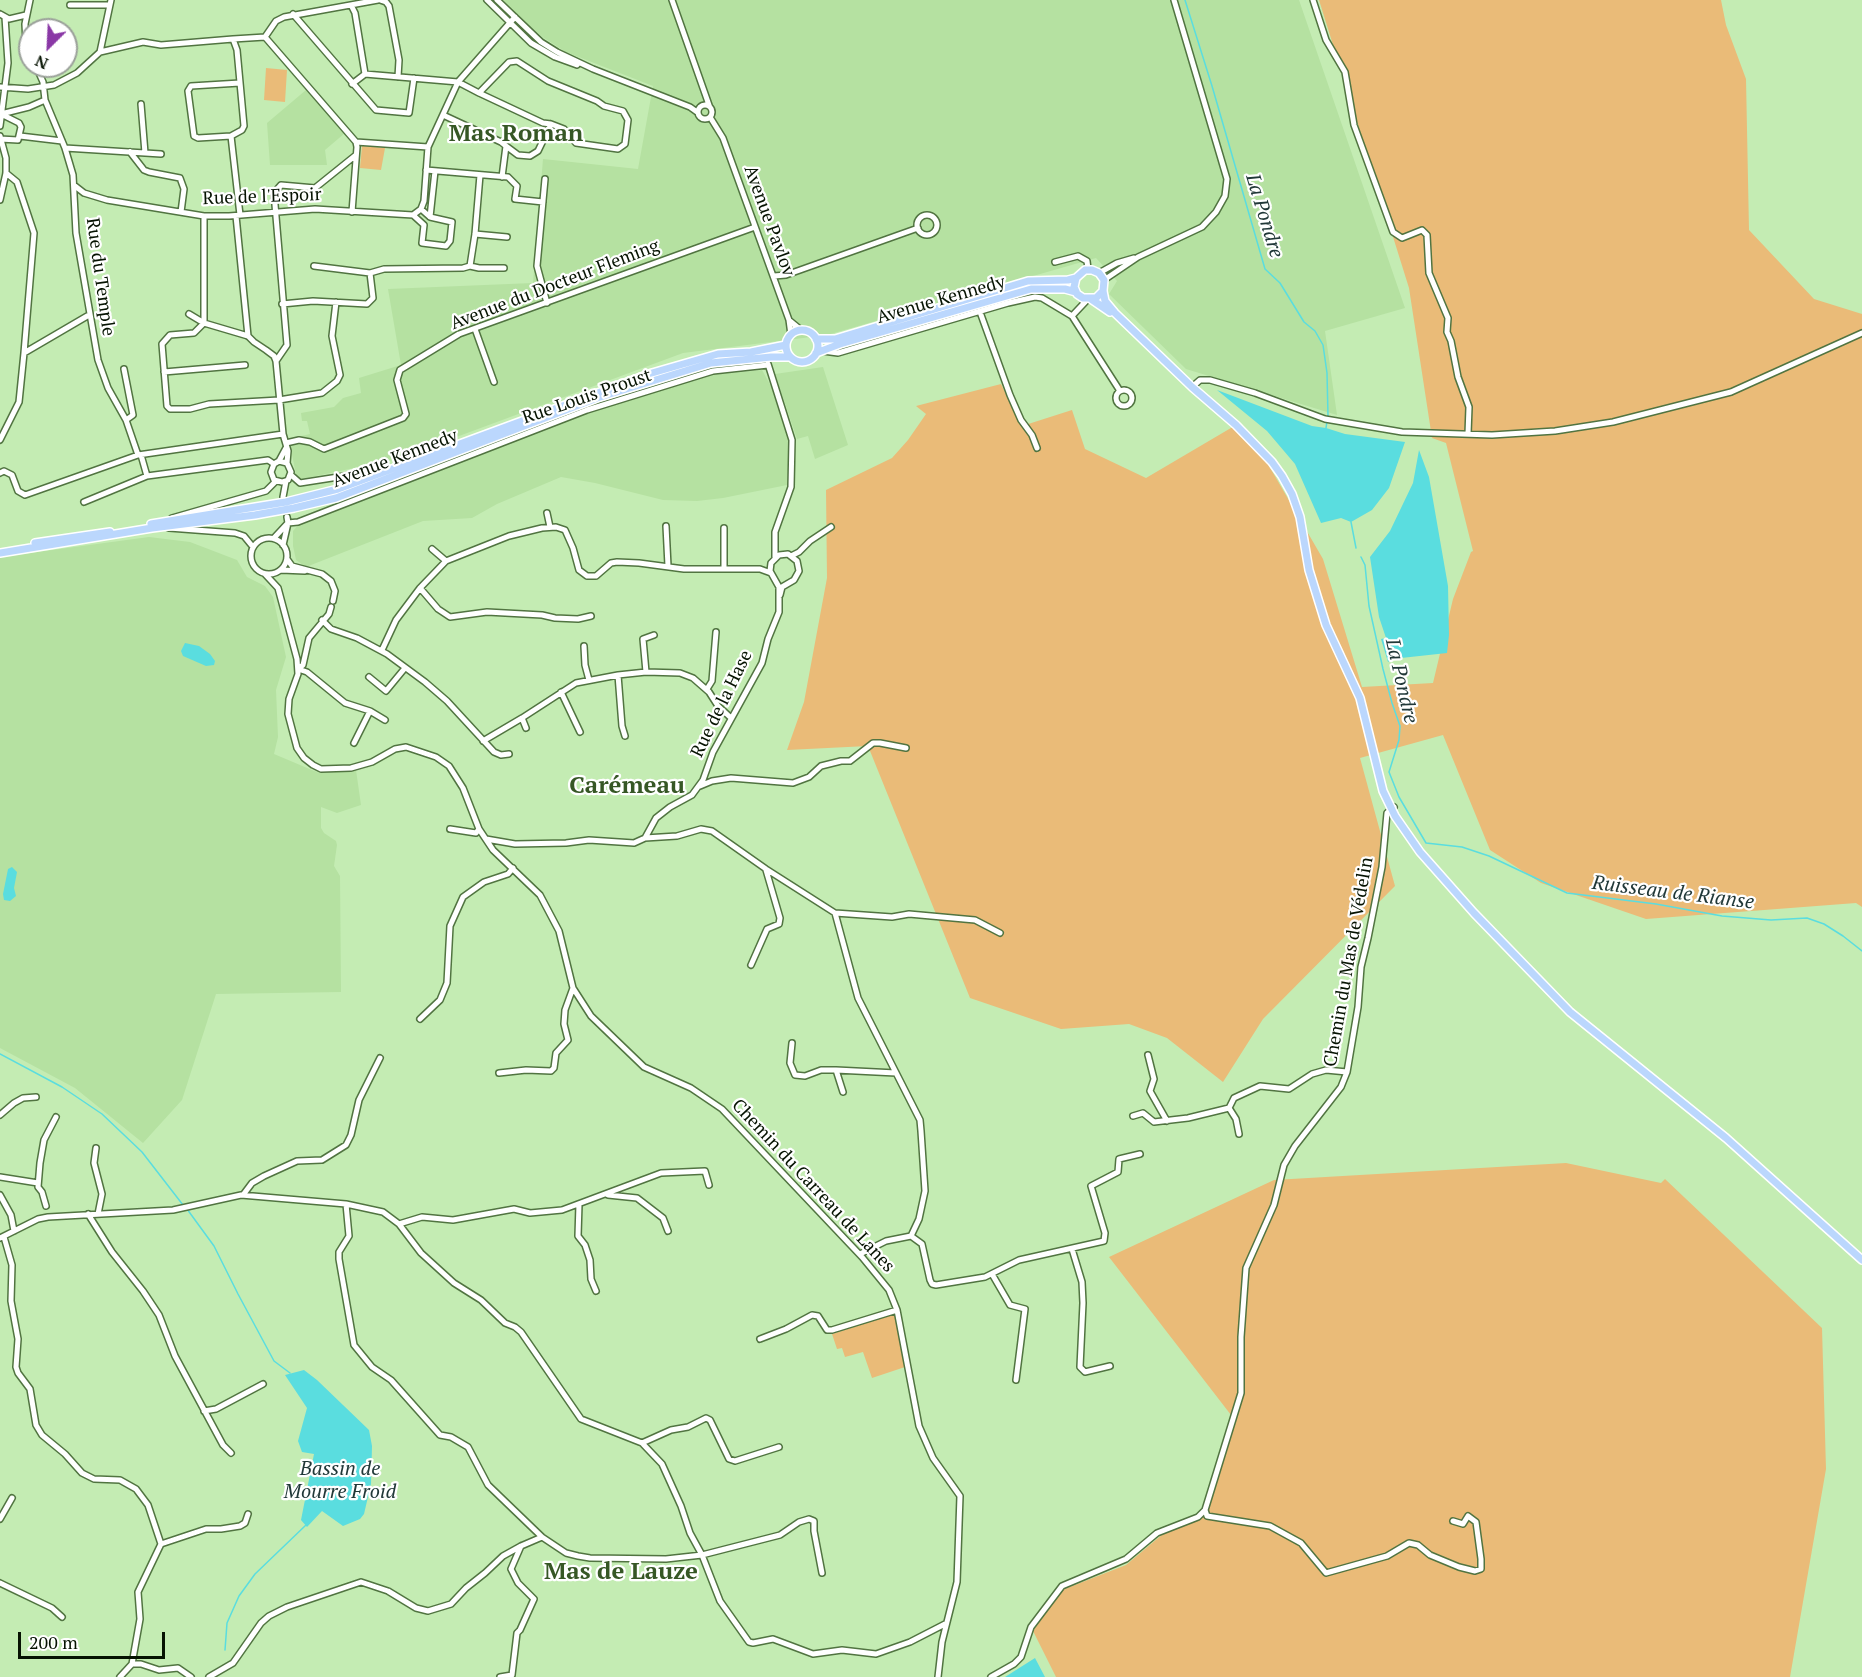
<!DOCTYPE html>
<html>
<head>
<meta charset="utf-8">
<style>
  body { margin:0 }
  #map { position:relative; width:1862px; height:1677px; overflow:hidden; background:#c4ecb3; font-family:"PT Serif",serif }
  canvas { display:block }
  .north { position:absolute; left:18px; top:18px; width:60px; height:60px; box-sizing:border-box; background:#fff; border:2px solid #9ba19a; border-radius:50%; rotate:204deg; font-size:16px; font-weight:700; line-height:24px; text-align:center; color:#061302 }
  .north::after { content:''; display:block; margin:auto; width:21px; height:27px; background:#8a38a6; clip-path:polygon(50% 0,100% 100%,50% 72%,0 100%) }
  .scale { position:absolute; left:18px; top:1632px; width:147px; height:27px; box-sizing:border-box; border:3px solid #061302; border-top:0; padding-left:8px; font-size:18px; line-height:21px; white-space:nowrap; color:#061302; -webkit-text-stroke:4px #fff; paint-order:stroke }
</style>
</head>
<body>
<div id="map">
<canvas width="1862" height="1677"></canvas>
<div class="north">N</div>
<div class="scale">200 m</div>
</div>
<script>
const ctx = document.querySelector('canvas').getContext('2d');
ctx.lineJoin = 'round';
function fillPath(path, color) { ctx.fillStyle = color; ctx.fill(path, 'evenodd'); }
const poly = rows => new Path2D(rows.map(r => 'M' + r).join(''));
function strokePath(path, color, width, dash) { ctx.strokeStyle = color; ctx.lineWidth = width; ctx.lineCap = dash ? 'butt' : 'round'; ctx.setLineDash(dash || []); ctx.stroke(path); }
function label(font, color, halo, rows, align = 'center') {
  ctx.font = font + ' "PT Serif",serif'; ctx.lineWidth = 4.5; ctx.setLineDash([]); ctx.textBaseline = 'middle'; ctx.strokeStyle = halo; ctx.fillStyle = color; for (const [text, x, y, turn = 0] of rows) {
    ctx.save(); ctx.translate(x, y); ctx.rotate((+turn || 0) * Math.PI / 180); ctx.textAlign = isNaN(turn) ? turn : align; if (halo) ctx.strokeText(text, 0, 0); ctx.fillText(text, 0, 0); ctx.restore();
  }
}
const built = poly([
  [499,0,1299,0,1405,308,1325,331,1337,415,1186,369,1109,294,1117,281,1096,258,827,335,683,353,397,459,297,480,289,439,310,434,307,421,302,421,301,413,334,407,343,398,361,393,359,378,401,365,388,289,533,283,543,159,638,169,653,86,566,52,544,38],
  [306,90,345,133,325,150,327,165,270,165,267,123],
  [823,367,848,445,815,459,808,436,797,439,775,374],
  [762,370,772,388,790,441,787,485,723,498,697,501,663,500,595,483,561,477,497,504,472,518,423,521,306,567,296,560,293,546,293,531,299,524,606,406,711,375],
  [149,537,190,542,237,560,247,577,265,586,273,597,286,657,276,690,278,737,274,754,319,773,356,770,361,805,337,813,321,807,321,828,324,833,336,841,337,845,334,866,340,876,341,992,216,994,182,1100,143,1143,75,1088,0,1048,0,557]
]);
const green = poly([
  [1319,0,1721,0,1726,25,1746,79,1749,230,1814,299,1862,314,1862,907,1856,903,1646,919,1541,883,1490,850,1443,735,1360,758,1395,886,1263,1019,1223,1082,1167,1038,1129,1024,1061,1029,970,998,868,746,787,750,804,702,827,578,826,490,892,458,908,440,926,414,916,406,1001,384,1022,426,1072,410,1085,449,1146,478,1236,425,1265,459,1323,559,1362,687,1433,683,1453,599,1471,552,1473,551,1446,443,1432,438,1409,288],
  [266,68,287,70,285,102,264,100],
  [362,146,385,148,381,170,360,168],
  [1566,1163,1661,1183,1665,1179,1822,1328,1826,1469,1790,1677,1056,1677,1033,1631,1062,1590,1126,1565,1164,1533,1198,1519,1210,1501,1231,1415,1109,1257,1274,1180],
  [895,1314,905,1367,872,1378,863,1352,845,1357,842,1348,837,1349,832,1334]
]);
const water = poly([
  [1217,390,1312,426,1326,428,1345,434,1405,442,1389,488,1372,510,1351,522,1341,518,1321,523,1295,464,1267,431],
  [1419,450,1429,477,1448,586,1449,635,1447,653,1392,659,1388,662,1381,639,1386,638,1379,617,1370,557,1390,531,1413,483],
  [185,643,199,646,210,654,215,661,214,665,206,666,183,656,181,651],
  [12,867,17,872,14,888,16,896,10,901,4,900,3,894,8,869],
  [304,1370,317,1380,369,1430,372,1446,371,1484,364,1514,360,1519,343,1526,322,1511,307,1527,301,1520,314,1454,302,1452,298,1441,307,1408,285,1375],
  [1035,1658,1045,1677,1005,1677]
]);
const stream = poly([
  [1185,0,1212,86,1265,269,1280,283,1304,322,1315,331,1323,345,1327,373,1328,416],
  [1326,428,1327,421],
  [1351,522,1356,548],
  [1361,557,1365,565,1369,606,1383,669,1392,703,1400,726,1399,740,1389,772,1399,797,1426,843,1462,847,1489,856,1567,893,1656,904,1722,916,1771,920,1807,918,1824,924,1843,936,1862,951],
  [0,1054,62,1087,102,1114,142,1152,183,1205],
  [187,1209,214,1246,238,1294,274,1361,290,1373],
  [225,1650,227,1623,239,1596,255,1574,306,1525]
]);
const minor = poly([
  [30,0,25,24,26,43,30,53],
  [380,0,386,2,389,6,399,60,398,77],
  [487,0,531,43,555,57,577,65],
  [497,0,541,42,557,52,593,69,690,107,697,112],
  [672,0,709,105],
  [1313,0,1326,40,1345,72,1354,125,1393,232,1402,238,1422,230,1427,235,1429,273,1448,318,1447,332,1451,341,1458,377,1469,407,1468,434],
  [70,5,109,5],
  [351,5,355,13,365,74],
  [0,14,9,19,26,15],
  [293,14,376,110,409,113,414,78],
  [265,37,276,21,284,17,378,0],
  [233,39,265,37,356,142,357,147,352,212],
  [100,52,143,42,161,45,233,39,237,50,244,126,242,130,231,136,240,215],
  [36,66,43,82,45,100,65,148,73,175,76,233,98,360,108,388,126,420,138,455],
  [352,84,365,74,458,82,479,93,543,123,551,124,564,129,576,143,618,149,625,144,628,120,623,111,604,106,597,101,548,81,517,61,509,62,479,93],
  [0,87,28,89,54,85,77,73,100,52,111,0],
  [141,104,145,153],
  '698 112a7 7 0 1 1 14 0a7 7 0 1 1-14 0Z',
  [1,114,29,107,45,100],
  [443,115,501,142,506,146,502,177],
  [710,117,723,138,789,320,791,335],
  [0,126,8,63,5,17],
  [0,136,6,158,6,173,0,200],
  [20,136,62,141],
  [231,136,198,138,194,136,188,91,191,86,240,83],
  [0,139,18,140,21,127,19,123,1,114],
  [356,142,428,147],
  [506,146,518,155,530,156,538,151,551,124],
  [65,148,161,154],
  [130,152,144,170,149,172,180,178,184,189,181,212],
  [426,170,508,177,517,186,515,199,543,202],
  [6,173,17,182,34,233,24,353],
  [545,179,537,266,547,303],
  [75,186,84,193,107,200,204,216,229,216,315,209,413,215,421,209,424,201,428,147,458,82,515,17],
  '917 225a10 10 0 1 1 20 0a10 10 0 1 1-20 0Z',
  [413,215,424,225,422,243,446,246,450,241,452,222,430,217,421,209],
  [204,216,204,323,194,333,170,335,162,344,167,406,170,409,190,409,209,404,279,400,322,393,337,381,340,375,332,336,336,302],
  [236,216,248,336],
  [430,217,435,171],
  [475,234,507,237],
  [1055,262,1078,256,1087,261,1088,269],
  [314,266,370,273,384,269,463,268,470,266,475,234,480,175],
  [470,266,479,268,504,268],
  [1099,273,1117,263,1134,258],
  [774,276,786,275,918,228],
  [1104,280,1138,257,1202,227,1216,212,1225,196,1227,179,1174,0],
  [1088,299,1072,316,1120,391],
  [282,304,313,301,367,304,373,298,370,273],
  [980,312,1010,395,1021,420,1032,435,1037,448],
  [189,314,204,323,248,336,254,342,266,350,274,356,276,361,283,434,288,451,287,463],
  [790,321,801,330],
  [475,329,494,382],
  [823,351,838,353,1008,303,1035,297,1042,298,1072,316],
  [276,361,287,345,274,193,281,185,315,188,356,155],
  [768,364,792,440,791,487,775,532,775,557],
  [124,369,133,415,126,420],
  [164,372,245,365],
  [1192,387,1200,380,1210,380,1255,393,1325,419,1402,432,1492,435,1555,431,1613,422,1731,392,1862,333],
  '1116 398a8 8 0 1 1 16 0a8 8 0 1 1-16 0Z',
  [0,440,19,402,24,353,89,315],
  [286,443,299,440,310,442,324,449,403,418,406,414,397,380,400,370,459,334,755,227],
  [141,455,147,476],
  [279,461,287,463,291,472,288,480,282,482,274,480,271,472,274,464,279,461,286,448],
  [0,473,4,471,12,475,18,491,25,495,138,455,283,434],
  [291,475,300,483,383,470],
  [283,497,286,481],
  [84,502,147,476,268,460,274,464],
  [547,513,550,527],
  [172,518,266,491,276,481],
  [288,523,298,522,587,410,713,371,768,365],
  [666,526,668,566],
  [169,528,235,533,244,536,253,547],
  '251 556a18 18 0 1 1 36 0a18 18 0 1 1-36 0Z',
  [274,538,287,524],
  [283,545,288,523,287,517],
  [432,549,446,561],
  [791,556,799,552,810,541,831,527],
  [287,559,292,566,322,574,331,581,335,591,333,601],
  [724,569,724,528],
  [281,570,305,571],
  [265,574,278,588,297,659,298,674,289,699,288,714,297,748,304,758,313,765,321,769,351,768,372,762,395,749,406,747,436,757,449,766,463,788,479,829,493,850,540,895,559,931,573,988,591,1016,644,1067,691,1088,722,1109,862,1257,889,1290,897,1310,919,1426,933,1458,960,1496,957,1582,942,1642,938,1677],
  [420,588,438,609,450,617,487,612,542,615,555,618,578,619,591,616],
  [322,620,331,629,357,638,387,654,425,682,447,701,494,752,501,755,509,754],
  [584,646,585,665,589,680],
  [382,650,396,620,420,588,446,561,509,536,542,528,556,527,565,530,573,548,579,570,587,576,596,576,611,563,617,562,639,563,684,569,760,569,771,573],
  [298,669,307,672,345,703,370,711,385,720],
  [298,669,303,665,309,638,329,614,331,607],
  [646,672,643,639,654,635],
  [618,675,622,726,625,736],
  [369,677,386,691,405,668],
  [707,689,712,681,716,632],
  [561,692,580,732],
  [526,728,522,718,576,683,618,675,646,672,680,673,693,678,709,692,718,706,731,718],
  [483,741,522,718],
  [354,743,370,711],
  [700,786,712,781,731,778,793,783,809,777,821,766,841,761,850,761,873,743,880,743,906,748],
  [450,829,476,833,479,829],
  [645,838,656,818,670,807,692,795,703,780,713,752,762,663,768,639,779,612,779,587,770,571,771,563,779,555,788,554,797,561,799,571,794,580,782,587,780,595],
  [486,839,515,844,566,843,589,840,634,843,645,838,677,836,701,829,712,831,766,869,835,913,858,998,920,1120,921,1131,925,1191,919,1219,911,1236,886,1241,860,1254],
  [835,913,892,917,909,914,975,920,1000,933],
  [751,965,767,929,779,924,780,918,766,870],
  [420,1019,440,1000,447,983,450,926,463,897,484,882,508,874,513,868],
  [792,1043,790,1063,795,1075,805,1076,821,1070,836,1070],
  [1148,1055,1154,1079,1150,1091,1167,1121],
  [499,1073,526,1070,551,1071,554,1068,556,1053,568,1040,564,1024,565,1010,573,988],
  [843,1092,836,1070,896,1073],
  [1229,1108,1236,1119,1239,1134],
  [0,1115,14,1103,23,1098,36,1097],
  [1133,1116,1143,1113,1154,1122,1188,1118,1229,1108,1234,1098,1260,1086,1289,1089,1312,1074,1326,1070,1347,1072],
  [96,1148,94,1163,102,1194,98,1214],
  [0,1177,38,1183],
  [0,1195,11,1215,14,1231],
  [243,1195,252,1183,264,1176,297,1161,322,1160,346,1145,351,1135,359,1100,380,1058],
  [608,1195,637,1198,663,1218,668,1231],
  [346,1204,349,1236,339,1252,339,1259,354,1345,372,1367,391,1380,440,1435,451,1437,468,1447,488,1485,542,1537,566,1553,578,1556,590,1558,666,1559,702,1555,780,1535,799,1522,809,1519,814,1521,814,1531,822,1573],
  [579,1204,578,1236,585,1245,590,1260,591,1279,596,1291],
  [46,1206,42,1192,38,1187,40,1163,44,1140,56,1117],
  [88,1214,112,1252,143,1291,159,1315,175,1356,223,1445,231,1453],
  [399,1224,422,1217,453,1220,514,1209,530,1213,562,1210,661,1173,705,1171,709,1185],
  [911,1236,922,1244,930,1280,932,1284,936,1285,985,1277,1019,1260,1104,1241,1105,1233,1091,1186,1118,1172,1119,1159,1140,1154],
  [4,1237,12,1265,11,1301,18,1339,16,1367,18,1373,30,1389,36,1425,42,1435,65,1454,82,1473,94,1479,120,1480,136,1489,148,1505,161,1544],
  [0,1238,38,1219,48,1217,173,1210,241,1195,346,1204,383,1212,399,1224,421,1253,454,1283,481,1300,505,1323,515,1327,521,1332,581,1419,642,1443,662,1464,681,1506,690,1533,702,1555,720,1601,749,1642,753,1643,773,1639,813,1654,842,1650,876,1654,910,1642,945,1624],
  [1072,1249,1082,1282,1083,1303,1080,1367,1085,1372,1110,1366],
  [992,1274,1010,1305,1025,1309,1016,1380],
  [760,1339,786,1329,812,1315,818,1316,827,1330,832,1330,897,1310],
  [204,1411,216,1409,263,1384],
  [642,1443,671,1430,688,1427,706,1418,710,1420,729,1459,735,1461,779,1447],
  [1205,1510,1207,1516,1270,1526,1301,1543,1326,1573,1387,1556,1409,1543,1418,1545,1430,1555,1459,1567,1475,1571,1481,1569,1481,1559,1476,1522,1468,1516,1463,1524,1453,1521],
  [0,1519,12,1498],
  [0,1583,52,1608,62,1617],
  [132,1664,141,1664,159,1670,178,1668,191,1677],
  [120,1677,132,1664,140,1619,138,1592,161,1544,206,1529,221,1529,240,1526,245,1523,248,1514],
  [209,1677,233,1663,261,1623,269,1616,287,1607,361,1582,388,1591,416,1608,428,1611,451,1604,466,1588,485,1573,503,1556,521,1546,542,1537],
  [500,1677,512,1675,517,1633,520,1630,534,1599,518,1583,511,1569,521,1546],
  [991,1677,1014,1664,1021,1657,1031,1627,1062,1586,1126,1559,1157,1533,1198,1517,1205,1510,1241,1393,1241,1337,1246,1268,1274,1205,1284,1165,1295,1146,1341,1087,1347,1072,1358,1007,1361,967,1368,938,1382,867,1387,813,1394,807]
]);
const major = poly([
  [1103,291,1096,298,1083,298,1077,294,1074,287,1076,278,1085,270,1092,270,1099,273,1104,280,1103,291,1105,301,1115,313,1192,387,1236,425,1272,462,1282,476,1292,494,1300,517,1309,570,1326,625,1360,698,1383,791,1395,816,1420,852,1474,913,1570,1012,1726,1138,1862,1260],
  [1091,299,1110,312],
  '786 346a16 16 0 1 1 32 0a16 16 0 1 1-32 0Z',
  [816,339,835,339,1028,281,1068,280,1076,278],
  [816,353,840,344,1031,289,1065,289,1076,292],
  [151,524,286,502,338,489,652,373,718,354,751,352,786,345],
  [35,543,110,532],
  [0,553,152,528,255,515,294,508,336,498,597,398,711,363,771,357,790,357]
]);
const streetNames = [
  ["Rue de l'Espoir",262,197,-2],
  ["Avenue Pavlov",769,221,70],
  ["Rue du Temple",100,277,82],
  ["Avenue du Docteur Fleming",555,285,-21],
  ["Avenue Kennedy",941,300,-16],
  ["Rue Louis Proust",587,397,-19],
  ["Avenue Kennedy",395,459,-21],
  ["Rue de la Hase",722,704,-64],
  ["Chemin du Mas de Védelin",1349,962,-80],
  ["Chemin du Carreau de Lanes",813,1186,47]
];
const waterNames = [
  ["La Pondre",1264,216,73],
  ["La Pondre",1401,681,77],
  ["Ruisseau de Rianse",1673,893,7],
  ["Bassin de",340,1469],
  ["Mourre Froid",340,1492]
];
const districtNames = [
  ["Mas Roman",516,134],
  ["Carémeau",627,786],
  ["Mas de Lauze",621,1572]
];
fillPath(built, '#b5e1a1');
fillPath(green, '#eabb78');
fillPath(water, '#5adddf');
strokePath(stream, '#5adddf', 1.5);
strokePath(minor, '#517441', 8);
strokePath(major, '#fff', 10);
strokePath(minor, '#fff', 5);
strokePath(major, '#bbd7fd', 7);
label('18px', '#061302', '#fff', streetNames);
label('italic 20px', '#213838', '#fff', waterNames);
label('bold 24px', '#365725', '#fff', districtNames);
</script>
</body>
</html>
